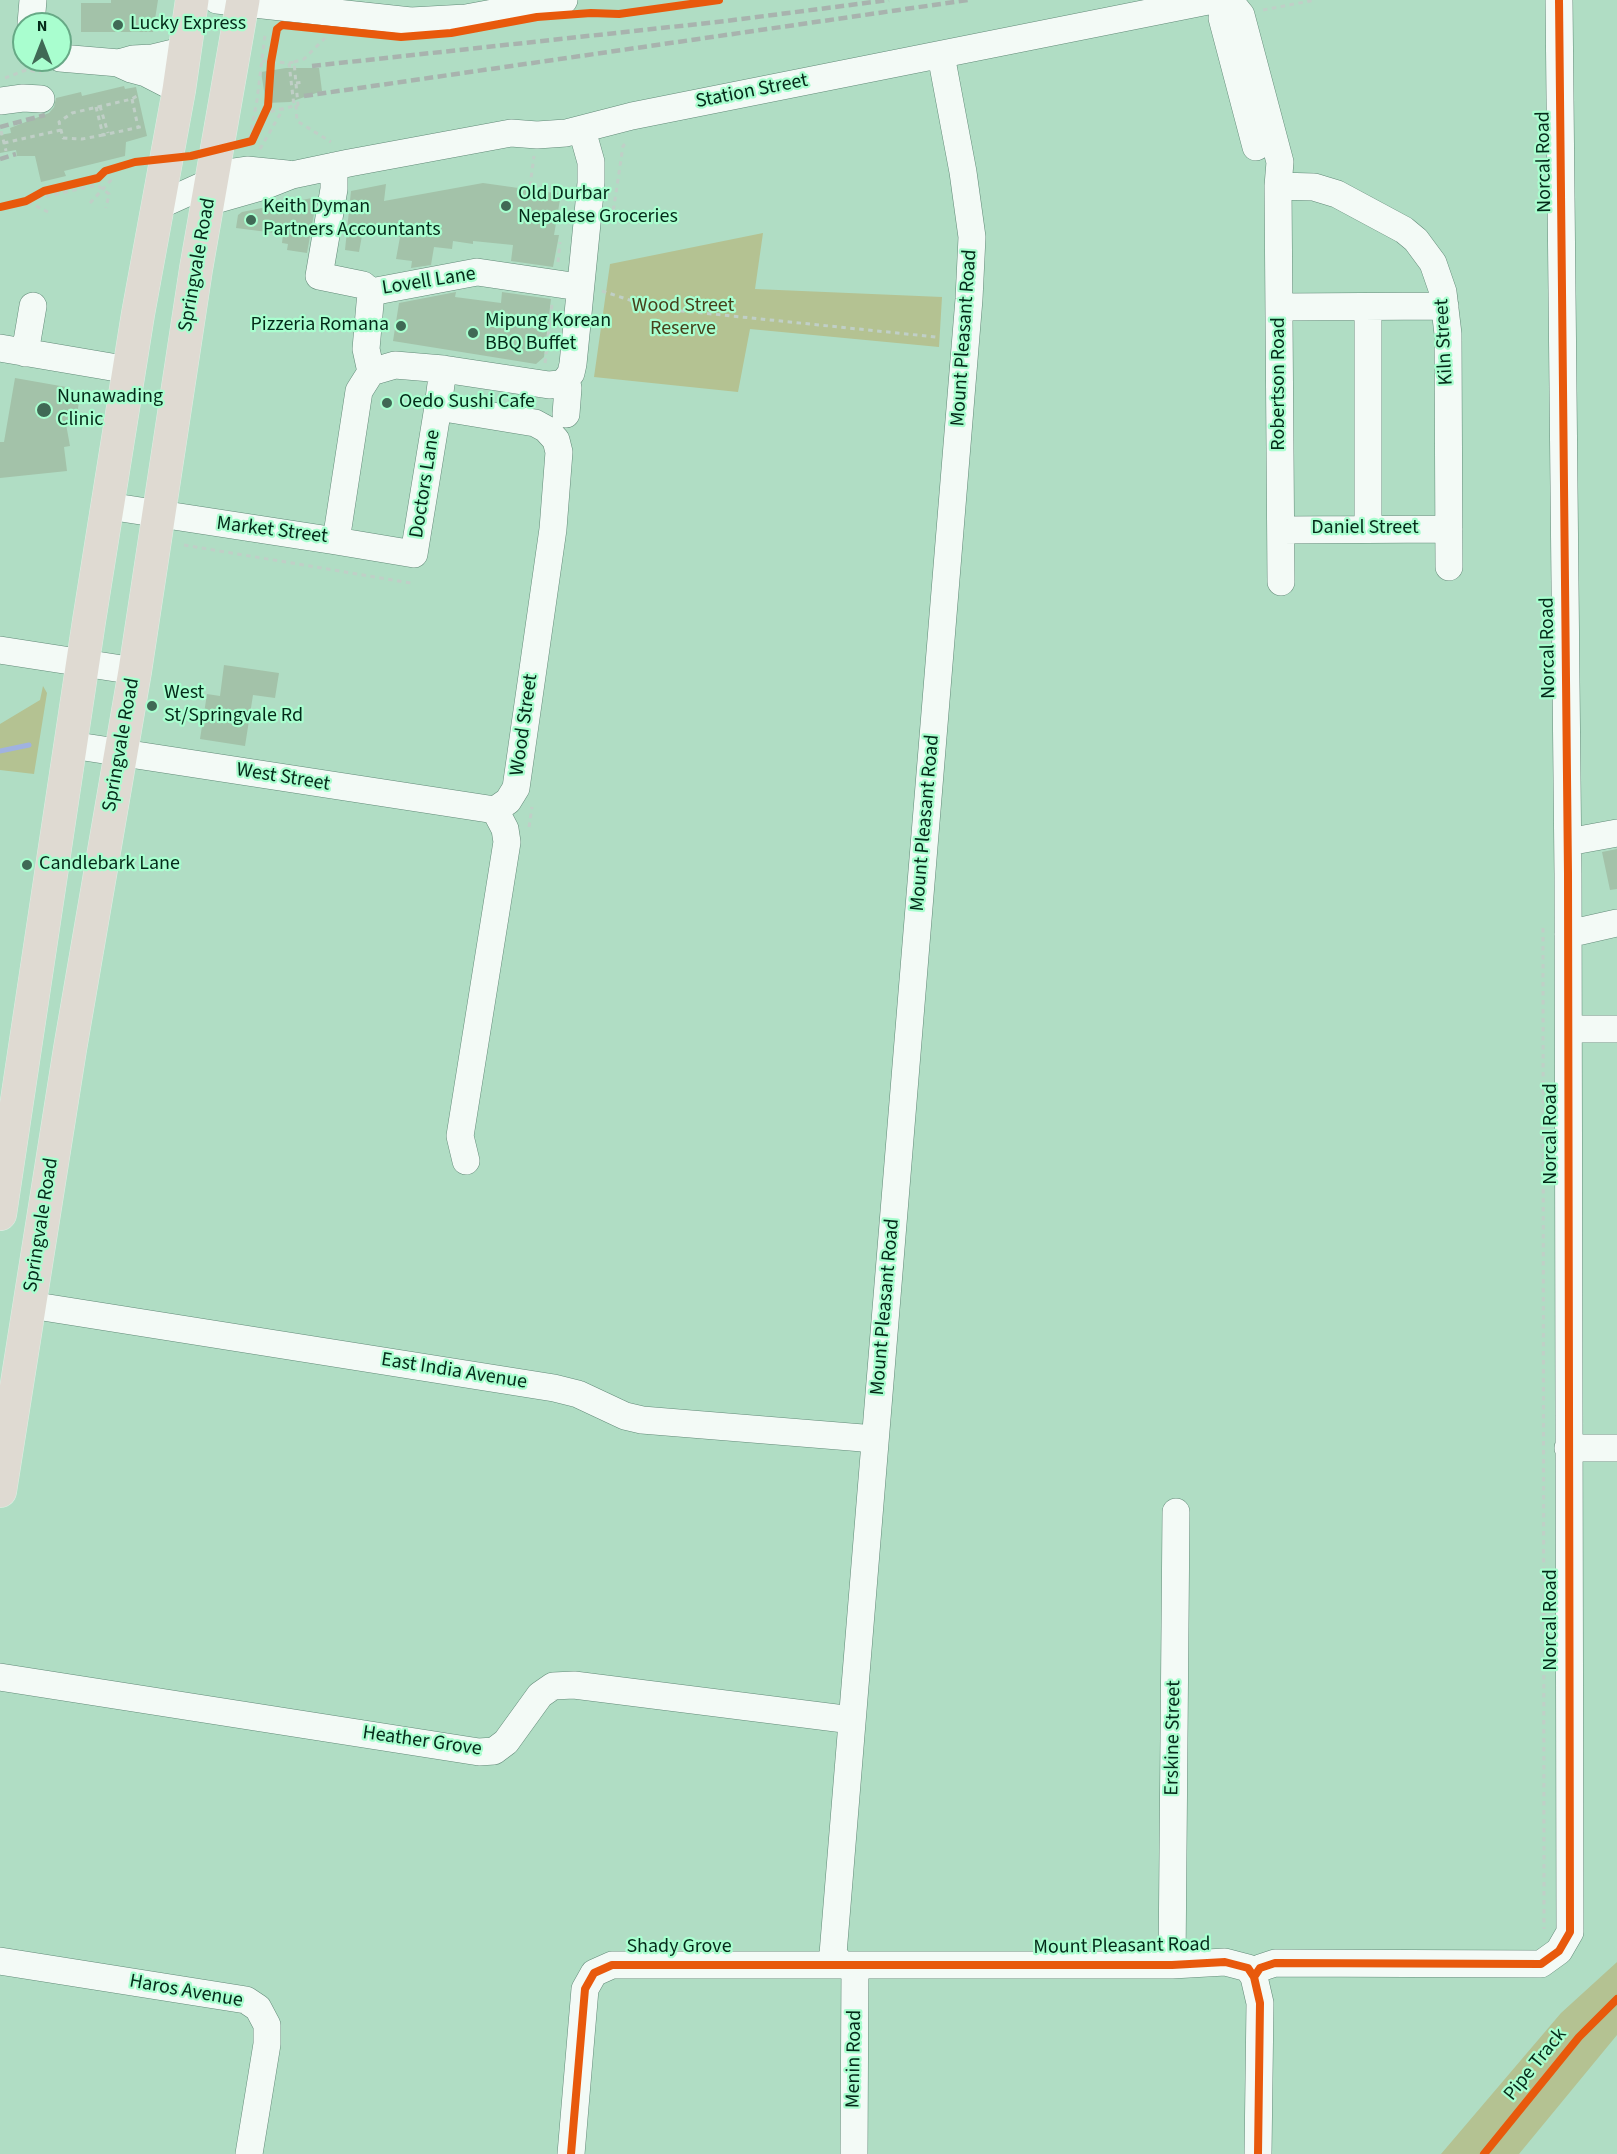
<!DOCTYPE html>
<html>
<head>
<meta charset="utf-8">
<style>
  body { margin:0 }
  #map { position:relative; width:1617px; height:2154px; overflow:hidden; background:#b0ddc4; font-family:"Source Sans 3",sans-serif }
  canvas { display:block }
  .north { position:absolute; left:12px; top:12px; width:60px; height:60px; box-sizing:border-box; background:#a9fecf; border:2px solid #67a986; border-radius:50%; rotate:0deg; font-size:16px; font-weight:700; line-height:24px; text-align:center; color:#042a19 }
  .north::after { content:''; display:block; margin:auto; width:21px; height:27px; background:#406955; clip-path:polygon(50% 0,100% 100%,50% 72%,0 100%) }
</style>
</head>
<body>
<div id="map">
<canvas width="1617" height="2154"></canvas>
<div class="north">N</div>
</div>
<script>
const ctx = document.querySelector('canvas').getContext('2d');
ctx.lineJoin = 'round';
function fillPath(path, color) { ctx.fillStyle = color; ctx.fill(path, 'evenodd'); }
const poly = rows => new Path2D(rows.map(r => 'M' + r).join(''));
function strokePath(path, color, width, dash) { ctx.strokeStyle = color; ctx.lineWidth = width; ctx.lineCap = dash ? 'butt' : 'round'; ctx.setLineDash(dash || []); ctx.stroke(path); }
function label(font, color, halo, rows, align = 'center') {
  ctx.font = font + ' "Source Sans 3",sans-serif'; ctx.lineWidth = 4.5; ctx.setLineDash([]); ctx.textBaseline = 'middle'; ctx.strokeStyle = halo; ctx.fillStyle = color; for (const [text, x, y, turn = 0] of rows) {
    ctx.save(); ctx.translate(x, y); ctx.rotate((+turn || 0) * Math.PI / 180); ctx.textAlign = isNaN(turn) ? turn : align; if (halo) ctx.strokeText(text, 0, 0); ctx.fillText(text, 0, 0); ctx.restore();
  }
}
const green = poly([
  [763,233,755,289,942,297,939,347,750,329,738,392,594,377,610,264],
  [43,686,47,693,34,774,0,770,0,724,40,700],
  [1617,1962,1617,2035,1519,2154,1441,2154,1561,2013]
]);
const stream = poly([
  [0,751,29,745]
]);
const building = poly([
  [111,0,158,0,153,32,81,32,81,3,111,3],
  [286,68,319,68,322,91,290,102,266,103,261,72],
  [124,86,125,89,136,87,147,136,126,142,125,156,64,171,66,176,41,182,35,156,17,156,16,150,0,153,0,135,11,133,10,128,49,113,54,107,56,98,81,92,82,96],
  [483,183,561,194,554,235,559,235,553,267,511,261,513,245,473,241,473,244,453,241,452,249,434,247,431,265,411,268,412,261,396,259,400,237,363,230,359,252,345,250,351,191,386,184,384,201],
  [317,197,307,253,287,250,288,244,282,243,283,234,236,228,238,215,242,212],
  [456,292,455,297,501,303,502,292,551,299,544,357,536,364,393,341,399,303],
  [15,378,66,387,64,399,79,402,75,426,66,424,70,446,64,447,67,471,0,478,0,442,4,442],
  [224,665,279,673,275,698,253,695,245,746,200,739,207,694,220,696],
  [1617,849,1617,889,1610,890,1602,852]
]);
const path = poly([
  [1263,10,1315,0],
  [262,61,289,63,294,106,265,113],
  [294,62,304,59,329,34],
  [289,63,294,62,298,105,295,106],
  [5,78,26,70,41,72],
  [296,83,304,82],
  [132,99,138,127],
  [296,105,297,121,331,142],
  [100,106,108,133],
  [96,107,103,135,145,126],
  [1,131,6,151],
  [103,135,82,139,63,138,59,122,72,113,132,99,140,94],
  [4,143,61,130],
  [250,147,249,143,257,100,265,35],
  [260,149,283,109],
  [530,186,534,156],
  [90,203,113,178],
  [48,212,26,201,97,185,109,194,106,208],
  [612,219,623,146,628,141],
  [558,262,560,242],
  [602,291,654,308,936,337],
  [545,363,552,304],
  [184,545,411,583],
  [529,827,532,807],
  [1543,928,1544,1929]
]);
const minor = poly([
  [217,0,411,21,466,18,564,0],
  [1226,0,1222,18,1256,147],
  [1229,0,1241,15,1280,162,1278,186,1281,582],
  [31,24,33,0],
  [60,58,119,63,133,59,152,58,185,50],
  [120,64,131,69,146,73,179,90],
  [0,101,23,98,41,99],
  [334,166,334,189,319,276,363,285,371,292,477,272,579,287],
  [1278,186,1314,187,1337,194,1404,230,1416,240,1433,263,1443,292,1448,334,1449,567],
  [208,202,264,186,292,175,349,163,511,133,537,135,566,133,632,116,1213,0],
  [158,206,233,172,247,170,287,174],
  [371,292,366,349,371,372],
  [1280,307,1445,306],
  [1368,307,1368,529],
  [0,348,129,370],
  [25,353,33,306],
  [443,369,438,407,535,423,546,429,556,440,559,452,553,529,516,788,508,801,495,810,505,829,507,842,460,1136,466,1161],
  [566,380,568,388,566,414],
  [108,506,336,541,359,391,371,372,395,365,443,369,549,385,560,384,566,380,571,373,573,364,591,183,591,162,582,130],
  [1281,530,1449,529],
  [336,541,414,554,438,407],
  [0,650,135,671],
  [71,745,495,810],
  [1568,842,1617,833],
  [1568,934,1617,923],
  [1569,1029,1617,1029],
  [30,1305,554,1388,578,1394,625,1416,642,1420,875,1439],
  [1568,1448,1617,1448],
  [0,1677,479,1752,494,1751,506,1742,540,1695,553,1686,574,1685,852,1720],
  [0,1961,246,2000,258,2008,267,2025,267,2044,249,2154],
  [842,1965,833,1954,969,299,972,237,963,172,941,55],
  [1172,1965,1176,1512],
  [1254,1977,1260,1968,1275,1963,1541,1964,1559,1951,1570,1932,1568,873,1559,0],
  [571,2154,585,1989,594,1973,612,1965,1172,1965,1225,1962,1248,1968,1254,1977,1260,2003,1258,2154],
  [854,2154,855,1965]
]);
const highway = poly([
  [0,1214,89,621,138,314,179,90,192,0],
  [0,1491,70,1049,135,671,196,269,243,0]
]);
const rail = poly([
  [312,66,726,21,889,0],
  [304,96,968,0],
  [0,127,45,115],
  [0,159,16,154]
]);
const cycleway = poly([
  [0,207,26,201,44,191,98,178,105,171,135,162,191,156,252,141,268,106,271,62,277,29,282,25,401,37,451,33,537,17,591,13,619,14,719,0],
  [1254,1977,1260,1968,1275,1963,1541,1964,1559,1951,1570,1932,1568,873,1559,0],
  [571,2154,585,1989,594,1973,612,1965,1172,1965,1225,1962,1248,1968,1254,1977,1260,2003,1258,2154],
  [1484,2154,1579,2037,1617,1999]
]);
const markers = [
  [118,25,6,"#406955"],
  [506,206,6,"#406955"],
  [251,220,6,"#406955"],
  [401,326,6,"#406955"],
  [473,333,6,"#406955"],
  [387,403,6,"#406955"],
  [44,410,8,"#406955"],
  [152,706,6,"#406955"],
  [27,865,6,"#406955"]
];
const poiNames = [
  ["Lucky Express",130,25],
  ["Old Durbar",518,195],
  ["Nepalese Groceries",518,218],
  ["Keith Dyman",263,208],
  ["Partners Accountants",263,231],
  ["Mipung Korean",485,322],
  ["BBQ Buffet",485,345],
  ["Pizzeria Romana",389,326,"right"],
  ["Nunawading",57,398],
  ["Clinic",57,421],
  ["Oedo Sushi Cafe",399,403],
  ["West",164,694],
  ["St/Springvale Rd",164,717],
  ["Candlebark Lane",39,865]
];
const streetNames = [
  ["Station Street",752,92,-11],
  ["Norcal Road",1545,162,-91],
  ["Springvale Road",198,265,-80],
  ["Lovell Lane",429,282,-9],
  ["Mount Pleasant Road",965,338,-86],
  ["Kiln Street",1445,342,-93],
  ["Robertson Road",1280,384,-90],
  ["Doctors Lane",426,484,-81],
  ["Daniel Street",1365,529],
  ["Market Street",272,531,7],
  ["Norcal Road",1549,648,-91],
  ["Wood Street",525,725,-82],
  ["Springvale Road",122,745,-80],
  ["West Street",283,778,9],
  ["Mount Pleasant Road",926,823,-85],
  ["Norcal Road",1552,1134,-90],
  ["Springvale Road",42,1225,-81],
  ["Mount Pleasant Road",886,1307,-85],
  ["East India Avenue",454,1372,9],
  ["Norcal Road",1552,1620,-90],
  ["Erskine Street",1174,1738,-89],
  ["Heather Grove",422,1742,8],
  ["Mount Pleasant Road",1122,1947,-1],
  ["Shady Grove",679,1948],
  ["Haros Avenue",186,1992,10],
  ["Menin Road",855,2059,-89],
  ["Pipe Track",1536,2065,-51]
];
const parkNames = [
  ["Wood Street",683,307],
  ["Reserve",683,330]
];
fillPath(green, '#b4c292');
strokePath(stream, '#a0b2e0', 5);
fillPath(building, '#a3c2a9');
strokePath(minor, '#628a78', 28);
strokePath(highway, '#dbf0e4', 34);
strokePath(path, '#c0cfc7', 3, [4.5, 4.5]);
strokePath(minor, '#f3faf6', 27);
strokePath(highway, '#dfdad2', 33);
strokePath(rail, '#a8b3ae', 4.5, [9, 4.5]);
strokePath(cycleway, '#e8590c', 8);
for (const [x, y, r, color] of markers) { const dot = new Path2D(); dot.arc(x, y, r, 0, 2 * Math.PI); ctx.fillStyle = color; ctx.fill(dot); strokePath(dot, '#a9fecf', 2); }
label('20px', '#042a19', '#a9fecf', poiNames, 'left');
label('20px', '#042a19', '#a9fecf', streetNames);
label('20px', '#47411b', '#a9fecf', parkNames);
</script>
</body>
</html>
